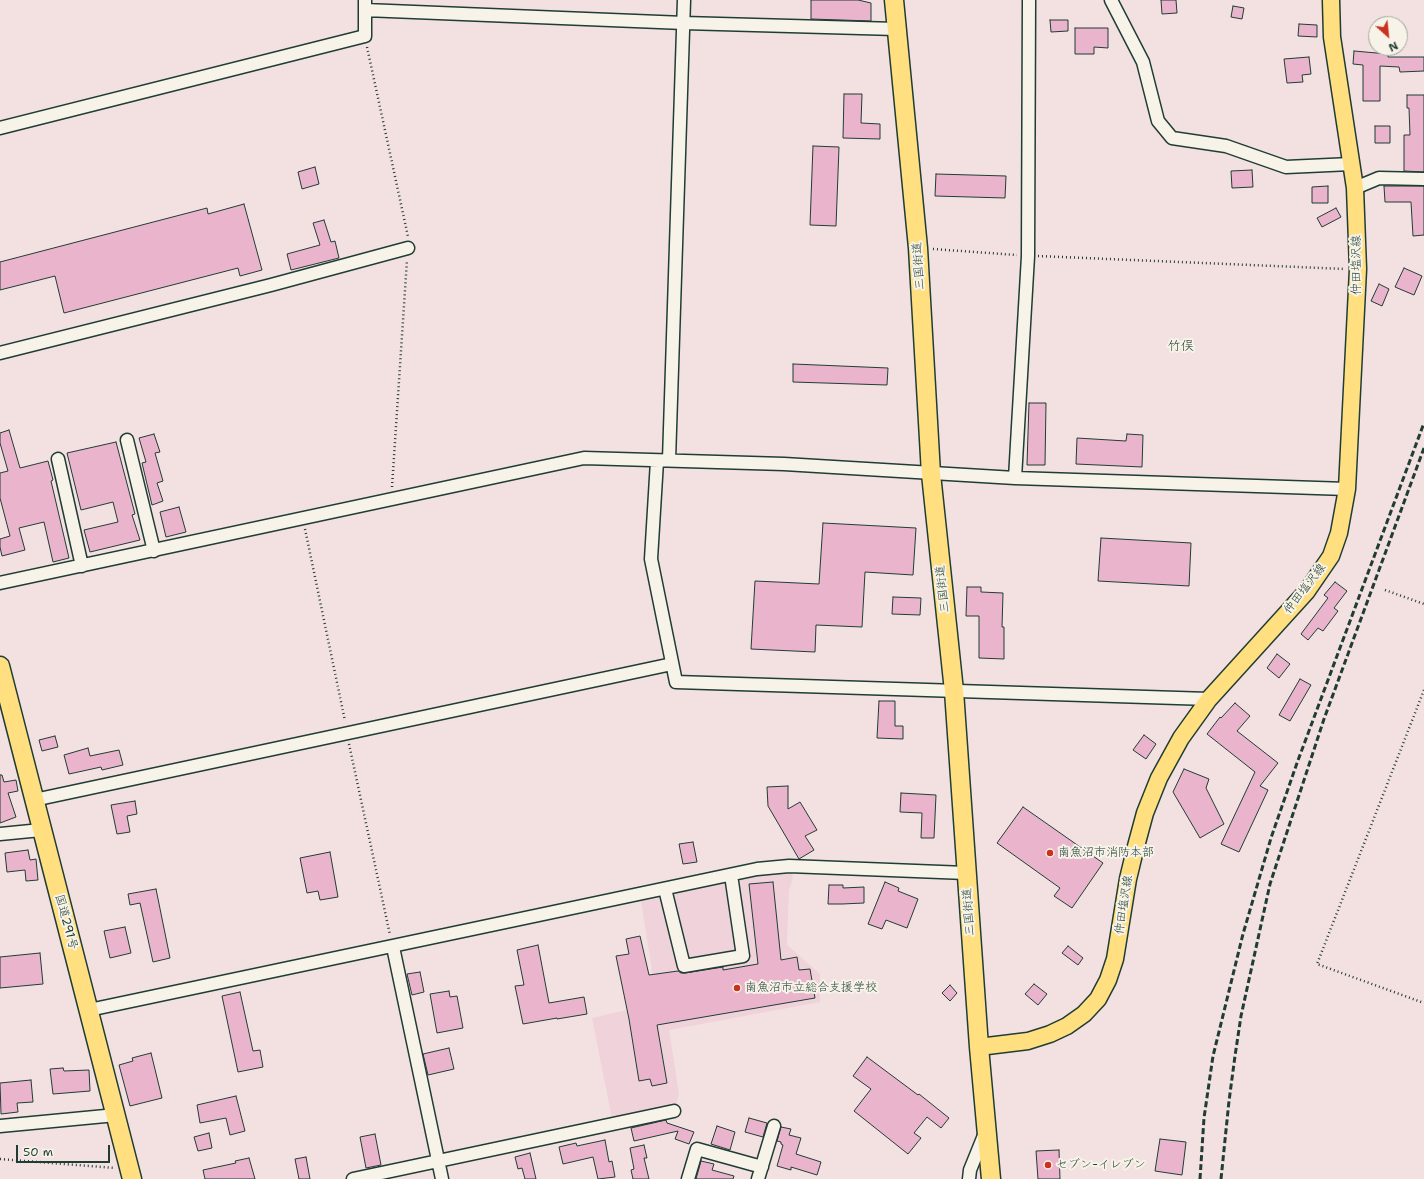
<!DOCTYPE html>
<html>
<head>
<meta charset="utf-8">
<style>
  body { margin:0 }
  #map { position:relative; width:1424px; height:1179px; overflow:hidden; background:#f3e0e0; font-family:"Shantell Sans",sans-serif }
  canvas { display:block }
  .north { position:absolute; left:1368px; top:16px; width:40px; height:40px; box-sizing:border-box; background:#f7f3e8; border:1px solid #a1aaa0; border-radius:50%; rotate:153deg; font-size:11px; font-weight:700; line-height:16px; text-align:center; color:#1f3d34 }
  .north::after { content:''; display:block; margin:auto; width:14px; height:18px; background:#c8321e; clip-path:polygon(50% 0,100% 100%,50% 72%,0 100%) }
  .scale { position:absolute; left:16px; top:1145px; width:94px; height:18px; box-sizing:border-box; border:2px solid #1f3d34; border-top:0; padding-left:5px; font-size:12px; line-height:14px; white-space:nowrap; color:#1f3d34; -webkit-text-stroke:3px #f7f3e8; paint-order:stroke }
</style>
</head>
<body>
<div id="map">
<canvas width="1424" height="1179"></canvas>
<div class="north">N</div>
<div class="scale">50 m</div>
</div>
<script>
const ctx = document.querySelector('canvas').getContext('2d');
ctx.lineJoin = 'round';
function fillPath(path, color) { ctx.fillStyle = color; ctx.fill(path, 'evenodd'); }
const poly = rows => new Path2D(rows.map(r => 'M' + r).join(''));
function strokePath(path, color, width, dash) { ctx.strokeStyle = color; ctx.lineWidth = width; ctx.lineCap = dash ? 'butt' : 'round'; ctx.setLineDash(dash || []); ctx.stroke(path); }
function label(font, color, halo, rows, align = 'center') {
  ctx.font = font + ' "Shantell Sans","Klee One",sans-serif'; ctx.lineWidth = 4; ctx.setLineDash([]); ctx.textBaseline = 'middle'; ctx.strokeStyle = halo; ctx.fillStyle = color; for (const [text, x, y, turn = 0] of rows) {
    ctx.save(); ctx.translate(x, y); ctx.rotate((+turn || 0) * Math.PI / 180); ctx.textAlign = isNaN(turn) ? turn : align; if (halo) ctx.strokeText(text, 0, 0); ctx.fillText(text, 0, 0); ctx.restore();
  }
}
const built = poly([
  [789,866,793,877,789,891,787,945,820,974,820,1002,669,1030,679,1094,674,1111,613,1124,592,1018,657,1003,640,894]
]);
const building = poly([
  [811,0,858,0,871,3,871,21,811,19,811,0],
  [1161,0,1176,0,1177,13,1162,14,1161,0],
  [1233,6,1244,8,1242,19,1231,17,1233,6],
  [1050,20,1068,20,1068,31,1051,32,1050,20],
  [1299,24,1317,25,1317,37,1298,36,1299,24],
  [1075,28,1108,28,1108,48,1094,47,1094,54,1075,54,1075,28],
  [1354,51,1388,54,1388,57,1424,57,1424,71,1400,72,1399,67,1380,66,1380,101,1363,101,1363,65,1353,64,1354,51],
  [1309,57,1311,74,1302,75,1303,82,1287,83,1284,59,1309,57],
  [844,94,862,94,861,123,880,124,880,139,843,138,844,94],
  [1407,95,1424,95,1424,172,1404,171,1404,135,1410,135,1409,108,1407,108,1407,95],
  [1375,126,1390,126,1390,143,1375,143,1375,126],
  [813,146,839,147,836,226,810,225,813,146],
  [315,167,319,184,302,189,298,172,315,167],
  [1252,170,1253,187,1232,188,1231,171,1252,170],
  [936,174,1006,176,1005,198,935,196,936,174],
  [1328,186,1328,203,1312,203,1312,187,1328,186],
  [1384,186,1424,186,1424,235,1413,236,1411,202,1385,202,1384,186],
  [244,204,262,270,240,276,238,268,64,313,55,276,0,290,0,262,207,208,208,214,244,204],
  [1336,208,1341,217,1322,227,1317,218,1336,208],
  [324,220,331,242,335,241,339,258,291,270,287,254,320,245,313,223,324,220],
  [1404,268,1422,276,1414,295,1395,287,1404,268],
  [1379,284,1389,289,1382,306,1371,301,1379,284],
  [793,364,888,368,887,385,793,382,793,364],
  [1029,403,1046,403,1045,465,1027,465,1029,403],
  [9,430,20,468,48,461,53,480,51,481,69,558,53,562,44,522,19,528,25,550,2,556,0,547,0,539,10,536,0,498,0,473,8,471,0,443,0,433,9,430],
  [154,434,160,452,155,453,163,481,157,483,163,501,152,505,142,463,146,462,139,438,154,434],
  [1127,434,1143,435,1142,467,1076,464,1077,438,1126,441,1127,434],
  [116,442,135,514,132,515,140,540,90,552,84,530,118,522,113,502,81,510,67,453,116,442],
  [179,507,186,532,166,537,160,512,179,507],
  [823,523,916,528,913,575,865,572,862,627,816,625,815,652,751,649,755,581,819,584,823,523],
  [1101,538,1191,543,1189,586,1098,581,1101,538],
  [1335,582,1347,591,1334,608,1338,611,1323,631,1318,628,1308,640,1301,634,1328,598,1324,595,1335,582],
  [967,587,981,587,981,592,1003,593,1002,627,1004,627,1004,659,979,658,979,616,966,616,967,587],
  [893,597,921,598,920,615,892,614,893,597],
  [1277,654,1290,664,1279,678,1267,668,1277,654],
  [1300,679,1311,685,1290,721,1279,715,1300,679],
  [879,701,895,701,895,726,903,726,903,739,877,738,879,701],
  [1235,703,1250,716,1237,731,1278,763,1260,786,1268,790,1239,852,1221,844,1255,772,1207,734,1220,717,1221,718,1235,703],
  [1144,735,1156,744,1146,759,1133,750,1144,735],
  [55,736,58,747,42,751,39,740,55,736],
  [88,748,90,756,119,750,123,765,102,770,101,767,69,774,64,755,88,748],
  [1184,769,1209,779,1206,788,1224,824,1200,838,1173,792,1184,769],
  [0,775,2,775,4,782,16,780,18,791,8,793,16,817,0,823,0,775],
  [788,786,788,809,800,802,817,830,805,836,814,850,799,859,768,806,767,787,788,786],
  [901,793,936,795,934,838,921,838,922,813,900,812,901,793],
  [135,801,137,814,127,816,130,832,117,834,111,805,135,801],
  [1023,807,1103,863,1072,908,1054,896,1060,888,997,843,1023,807],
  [693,842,697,862,683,864,679,844,693,842],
  [28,850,30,860,36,859,38,880,26,881,25,870,7,872,5,853,28,850],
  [330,852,338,897,320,900,318,891,307,893,300,858,330,852],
  [773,882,781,960,797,957,799,970,810,969,815,998,657,1025,667,1083,652,1086,650,1079,639,1081,629,1019,616,956,629,954,626,939,640,936,649,975,678,971,681,973,685,973,723,967,723,970,758,964,749,884,773,882],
  [885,882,899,888,898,891,918,899,907,928,886,920,882,929,868,924,885,882],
  [829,885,843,885,843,888,864,887,864,903,842,904,828,904,829,885],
  [156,889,170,958,153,962,140,903,130,905,128,894,156,889],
  [125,927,131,953,110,958,104,931,125,927],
  [538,945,549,1003,584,997,587,1014,557,1019,557,1018,523,1024,515,986,524,985,517,950,538,945],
  [1068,946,1083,958,1078,965,1062,953,1068,946],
  [40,953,43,984,0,988,0,957,40,953],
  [420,972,424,992,412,995,407,974,420,972],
  [1034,984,1047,994,1038,1005,1025,994,1034,984],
  [950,985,957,993,950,1001,942,993,950,985],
  [449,991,450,997,457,996,463,1028,437,1033,430,994,449,991],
  [240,992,253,1051,260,1050,263,1067,238,1072,222,996,240,992],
  [449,1048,454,1069,428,1075,423,1054,449,1048],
  [151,1053,162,1098,130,1106,119,1065,133,1061,132,1058,151,1053],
  [867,1057,918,1095,919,1094,949,1118,941,1128,927,1117,914,1133,921,1138,908,1154,854,1111,871,1089,853,1076,867,1057],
  [63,1068,64,1071,89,1070,90,1091,53,1094,50,1069,63,1068],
  [31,1080,33,1102,17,1103,18,1112,1,1114,0,1083,31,1080],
  [236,1096,245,1131,230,1135,226,1118,200,1123,197,1105,236,1096],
  [749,1118,767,1123,763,1137,745,1132,749,1118],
  [666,1120,667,1123,694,1132,689,1144,675,1139,678,1131,634,1141,631,1128,666,1120],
  [717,1126,735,1132,730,1150,711,1144,717,1126],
  [781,1127,791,1129,789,1135,801,1138,796,1154,821,1162,817,1175,791,1167,791,1170,777,1166,783,1145,781,1144,781,1142,777,1141,781,1127],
  [209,1133,212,1148,198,1151,194,1137,209,1133],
  [375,1134,381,1165,366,1168,360,1137,375,1134],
  [1160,1139,1186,1142,1182,1175,1155,1171,1160,1139],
  [605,1140,609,1162,612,1161,615,1177,598,1179,593,1157,563,1164,559,1147,576,1143,577,1146,605,1140],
  [644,1145,647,1158,644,1158,649,1179,633,1179,631,1170,634,1169,630,1148,644,1145],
  [1059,1150,1060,1179,1038,1179,1036,1151,1059,1150],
  [530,1153,536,1179,525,1179,522,1168,518,1169,515,1157,530,1153],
  [306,1157,310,1179,299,1179,295,1159,306,1157],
  [249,1158,255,1179,205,1179,203,1170,236,1163,235,1161,249,1158],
  [701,1161,714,1164,712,1170,734,1176,733,1179,696,1179,701,1161]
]);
const path = poly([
  [367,47,407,232,408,237],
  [933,249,1017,255],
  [1038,256,1345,269],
  [392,487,407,260],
  [305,529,345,721],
  [1385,590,1424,604],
  [1424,690,1317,964,1424,1003],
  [349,744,390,935],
  [0,1159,115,1168]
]);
const minor = poly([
  [1111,0,1143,62,1158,121,1172,138,1226,146,1286,167,1351,164],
  [365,10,684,23,896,29],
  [0,128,365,36,365,0],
  [1355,188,1379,178,1424,179],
  [0,353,271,285,408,248],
  [127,440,154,551],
  [58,459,82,566],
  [669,460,684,0],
  [657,461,651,559,676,682,1209,699],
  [1015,478,1028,256,1029,0],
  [0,583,584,458,784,464,1015,478,1347,489],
  [34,800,672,664],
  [0,834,41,830],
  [665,889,684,966,743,956,731,875],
  [393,947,442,1179],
  [89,1010,757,869,789,866,966,873],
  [0,1126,116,1115],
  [353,1179,674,1111],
  [688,1179,697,1149,762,1167],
  [758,1179,774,1126],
  [969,1179,970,1170,985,1133]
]);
const major = poly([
  [979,1047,1028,1041,1050,1034,1067,1026,1084,1014,1098,999,1108,980,1115,959,1128,879,1135,850,1145,813,1159,778,1181,738,1209,699,1307,591,1331,556,1339,533,1347,489,1358,269,1355,188,1332,37,1331,0]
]);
const highway = poly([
  [894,0,918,248,931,474,954,691,979,1047,991,1179],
  [0,666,132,1179]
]);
const rail = poly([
  [1200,1179,1204,1118,1213,1056,1243,934,1271,838,1297,763,1424,423],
  [1221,1179,1229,1101,1235,1056,1241,1016,1270,884,1324,719,1424,448]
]);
const markers = [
  [1050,853,4,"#c8321e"],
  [737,988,4,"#c8321e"],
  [1048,1165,4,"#c8321e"]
];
const streetNames = [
  ["仲田塩沢線",1357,265,-90],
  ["三国街道",919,266,-94],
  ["三国街道",943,589,-96],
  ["仲田塩沢線",1305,589,-52],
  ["仲田塩沢線",1124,905,-81],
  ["三国街道",969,912,-94],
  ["国道291号",66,922,75]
];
const poiNames = [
  ["南魚沼市消防本部",1058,853],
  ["南魚沼市立総合支援学校",745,988],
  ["セブン-イレブン",1056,1165]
];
const neighbourhoodNames = [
  ["竹俣",1181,347]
];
fillPath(built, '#f0d3da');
fillPath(building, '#eab4cc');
strokePath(building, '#1f3d34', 1);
strokePath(minor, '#1f3d34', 15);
strokePath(major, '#1f3d34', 19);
strokePath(highway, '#1f3d34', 21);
strokePath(path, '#1f3d34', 2.5, [1, 3]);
strokePath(minor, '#f7f3e8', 12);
strokePath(major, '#ffdf80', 16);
strokePath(highway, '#ffdf80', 18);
strokePath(rail, '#1f3d34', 3, [6, 3]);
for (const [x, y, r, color] of markers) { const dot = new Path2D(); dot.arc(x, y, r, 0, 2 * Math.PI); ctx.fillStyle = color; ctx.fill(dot); strokePath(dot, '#f7f3e8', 1.5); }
label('12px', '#1f3d34', '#f7f3e8', streetNames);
label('12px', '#1f3d34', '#f7f3e8', poiNames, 'left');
label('13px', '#1f3d34', '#f7f3e8', neighbourhoodNames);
</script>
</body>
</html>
